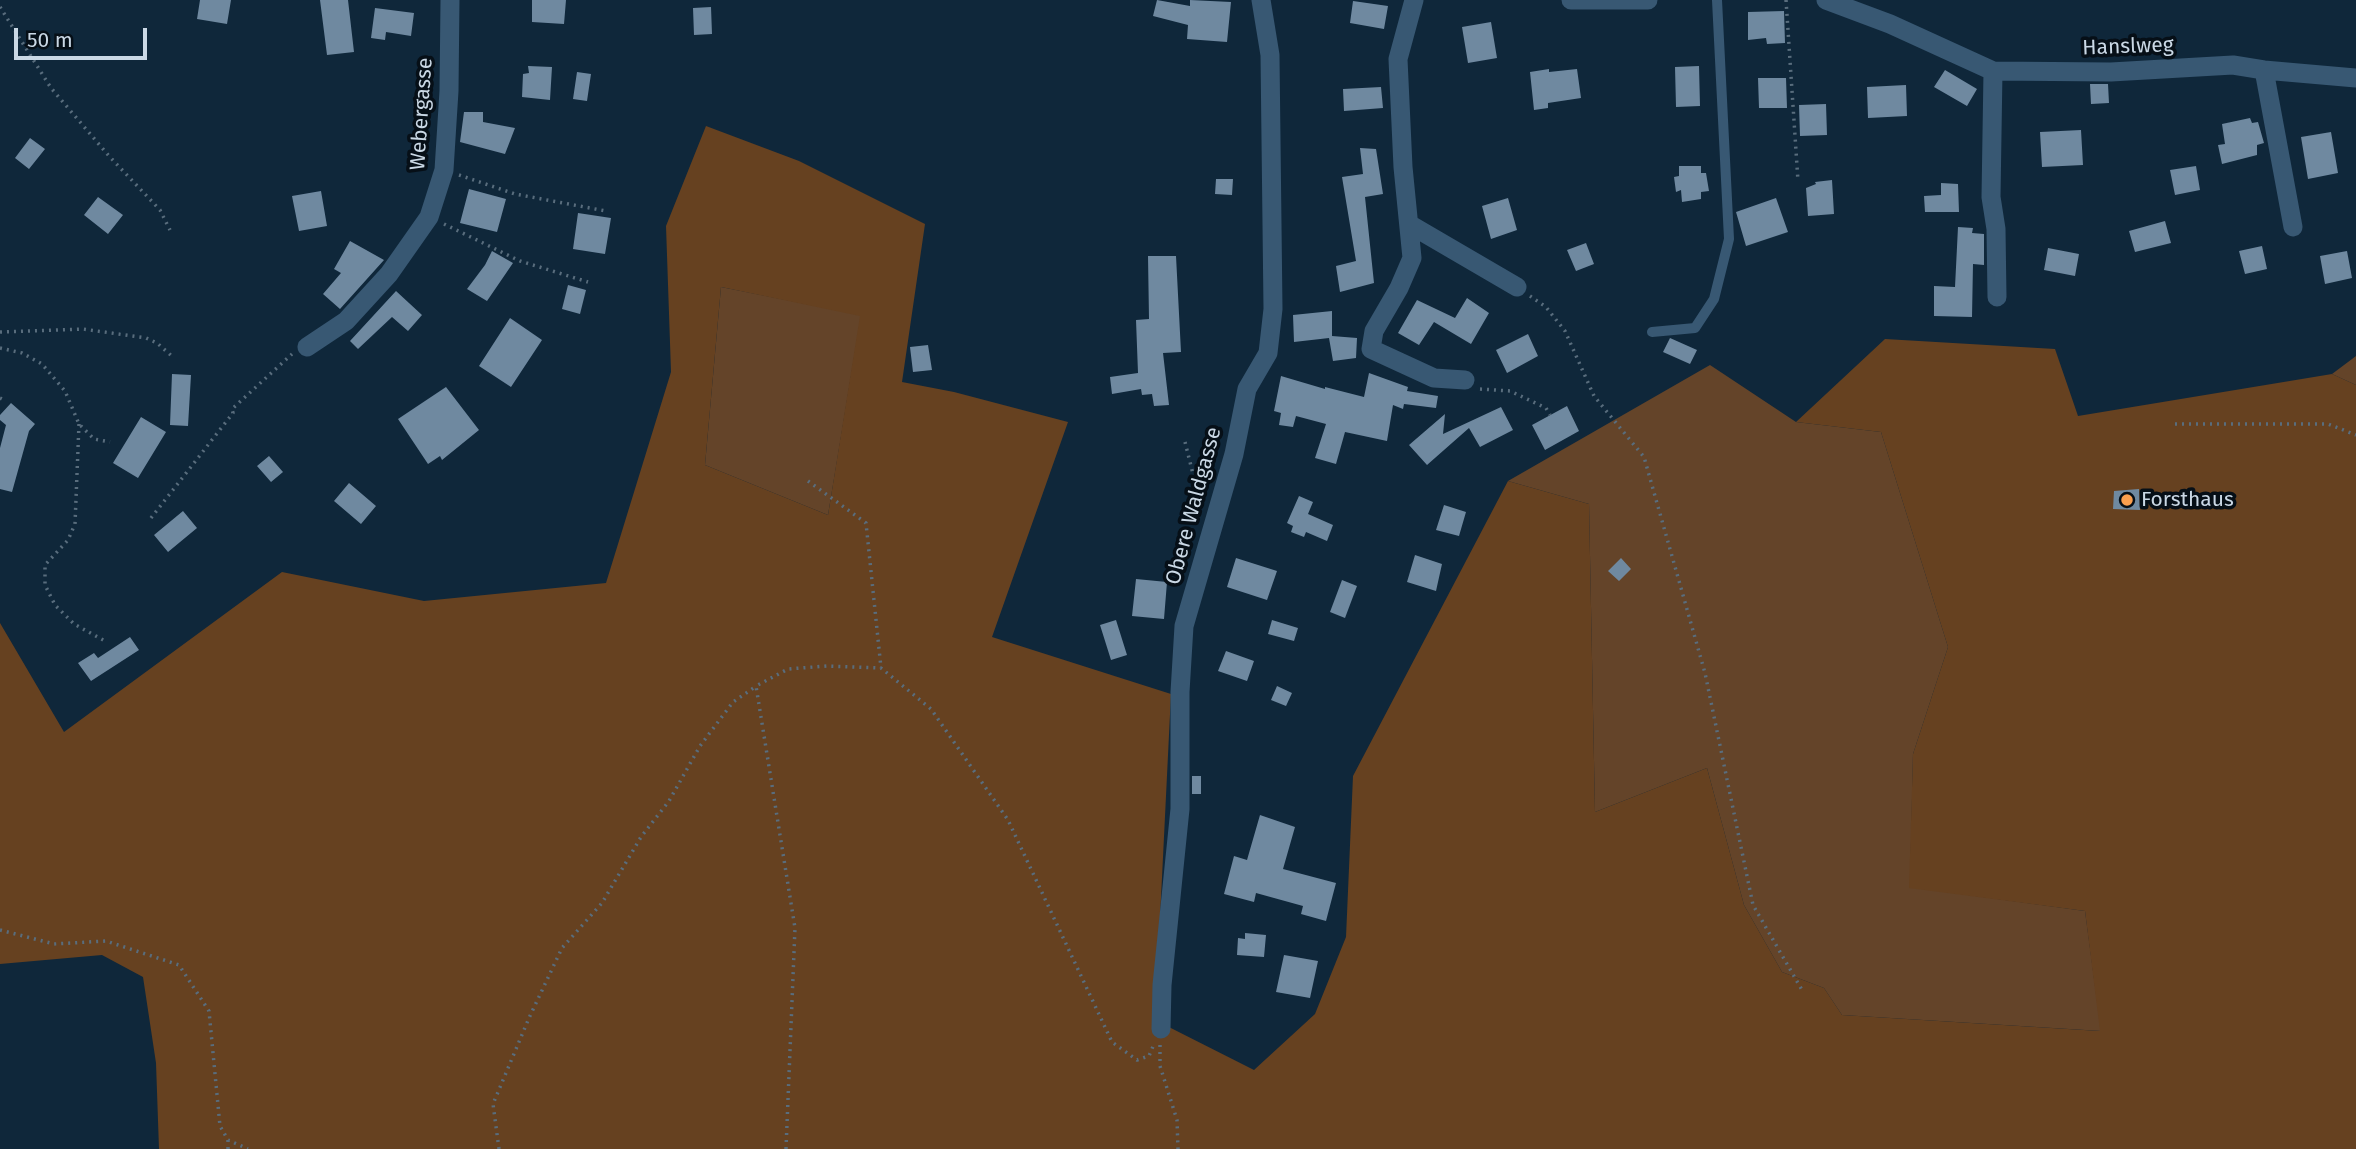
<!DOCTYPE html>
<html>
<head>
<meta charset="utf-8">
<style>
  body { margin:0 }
  #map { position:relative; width:2356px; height:1149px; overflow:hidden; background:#0f273a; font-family:"Fira Sans",sans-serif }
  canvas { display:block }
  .scale { position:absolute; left:14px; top:28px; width:133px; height:32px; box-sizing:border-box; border:4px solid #cad8e5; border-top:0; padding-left:9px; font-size:21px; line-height:24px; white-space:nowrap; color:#cad8e5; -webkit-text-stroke:5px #060f17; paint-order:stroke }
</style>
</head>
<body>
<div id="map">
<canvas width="2356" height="1149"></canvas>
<div class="scale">50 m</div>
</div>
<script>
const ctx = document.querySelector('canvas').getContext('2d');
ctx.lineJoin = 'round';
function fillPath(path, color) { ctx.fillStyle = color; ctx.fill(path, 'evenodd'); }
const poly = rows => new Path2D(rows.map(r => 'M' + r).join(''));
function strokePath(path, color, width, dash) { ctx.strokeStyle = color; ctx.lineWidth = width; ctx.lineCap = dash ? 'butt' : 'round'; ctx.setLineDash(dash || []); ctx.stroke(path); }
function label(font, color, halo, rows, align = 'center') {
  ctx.font = font + ' "Fira Sans",sans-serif'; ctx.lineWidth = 7; ctx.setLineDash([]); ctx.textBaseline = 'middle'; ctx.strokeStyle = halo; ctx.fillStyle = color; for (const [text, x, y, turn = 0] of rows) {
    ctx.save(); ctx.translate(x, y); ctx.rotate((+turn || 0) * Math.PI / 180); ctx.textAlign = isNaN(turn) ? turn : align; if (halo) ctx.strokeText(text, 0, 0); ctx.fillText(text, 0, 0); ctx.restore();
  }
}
const green = poly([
  [721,287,861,315,828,515,705,465],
  [2356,356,2356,385,2332,374],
  [1710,365,1796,422,1881,432,1948,647,1913,754,1910,887,2085,911,2101,1031,1842,1015,1824,988,1782,972,1744,905,1707,768,1595,812,1589,504,1508,481]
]);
const forest = poly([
  [706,126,799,161,925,224,902,382,954,392,1068,422,992,637,1171,694,1155,1020,1254,1070,1315,1014,1346,937,1353,776,1508,481,1589,504,1595,812,1707,768,1744,905,1782,972,1824,988,1842,1015,2100,1031,2085,911,1909,888,1913,754,1948,647,1881,432,1796,422,1885,339,2055,349,2078,416,2332,374,2356,385,2356,1149,159,1149,156,1063,143,977,102,955,0,964,0,623,64,732,282,572,424,601,606,583,671,372,666,226],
  [721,287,860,316,828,515,705,465]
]);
const building = poly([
  [200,0,231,0,227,24,197,19],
  [320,0,348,0,354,52,327,55],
  [532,0,566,0,564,24,532,22],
  [1157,0,1190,6,1190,0,1231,2,1227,42,1187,39,1188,25,1153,16],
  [1353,1,1388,6,1384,29,1350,23],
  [711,7,712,34,694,35,693,8],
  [375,8,414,13,411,36,386,32,385,40,371,38],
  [1784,11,1785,43,1767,44,1766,38,1748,40,1748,12],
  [1491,22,1497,58,1468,63,1462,27],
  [528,66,552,67,550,100,522,97,523,74,529,73],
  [1699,66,1700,106,1676,107,1675,67],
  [1549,69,1549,72,1577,69,1581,98,1548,103,1548,108,1534,110,1530,72],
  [1945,70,1977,89,1967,106,1934,87],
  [577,72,591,74,587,101,573,99],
  [1758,78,1786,78,1787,108,1759,108],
  [2090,84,2108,84,2109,103,2091,104],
  [1906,85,1907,116,1868,118,1867,87],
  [1381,87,1383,108,1344,111,1343,89],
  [1826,104,1827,135,1800,136,1799,105],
  [464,112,483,112,483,122,515,128,505,154,460,142],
  [2250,118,2252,123,2258,122,2264,143,2257,145,2257,155,2222,164,2218,145,2225,144,2222,124],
  [2081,130,2083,165,2042,167,2040,132],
  [2331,132,2338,173,2308,179,2301,137],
  [30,138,45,149,29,169,15,158],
  [1360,148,1376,149,1383,194,1365,197,1374,283,1340,292,1336,266,1356,261,1342,177,1363,174],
  [1679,166,1701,166,1701,173,1706,173,1709,191,1701,192,1701,199,1682,202,1681,190,1676,192,1674,177,1679,176],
  [2196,166,2200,190,2175,195,2170,170],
  [1216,179,1233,179,1232,195,1215,194],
  [1832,180,1834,214,1808,216,1806,188,1816,184,1815,182],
  [1941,183,1958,184,1959,212,1925,212,1924,196,1941,195],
  [469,189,506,199,497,232,460,223],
  [321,191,327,226,299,231,292,196],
  [98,197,123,215,108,234,84,215],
  [1508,198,1517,230,1491,239,1482,206],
  [1776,198,1788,232,1746,246,1736,212],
  [578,213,611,218,605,254,573,249],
  [2165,221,2171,243,2135,252,2129,231],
  [1958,227,1973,228,1972,233,1984,234,1984,265,1973,264,1972,317,1934,316,1934,286,1955,287],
  [350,241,384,260,340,309,323,294,341,273,334,269],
  [1586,243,1594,264,1576,271,1567,250],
  [2262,246,2267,269,2245,274,2239,251],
  [2048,248,2079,254,2075,276,2044,270],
  [492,251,513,263,487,301,467,289,485,265],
  [2347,251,2352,278,2325,284,2320,256],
  [1148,256,1176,256,1181,352,1163,353,1169,405,1154,406,1152,394,1142,395,1141,389,1112,394,1110,377,1138,373,1136,320,1149,319],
  [568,285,586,290,580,314,562,309],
  [396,291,422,315,408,331,392,317,358,349,350,341],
  [1467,298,1489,313,1471,344,1434,322,1419,345,1398,333,1417,300,1455,318],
  [1332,311,1332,336,1357,338,1356,358,1333,361,1329,338,1294,342,1293,315],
  [510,318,542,340,511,387,479,366],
  [1528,334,1538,356,1507,373,1496,350],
  [1670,338,1697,350,1690,364,1663,352],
  [928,345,932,370,913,372,910,347],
  [1369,373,1408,387,1407,391,1438,396,1436,408,1404,404,1403,409,1393,405,1387,441,1345,432,1336,464,1315,458,1326,424,1296,416,1293,427,1279,425,1281,413,1274,411,1281,376,1325,389,1325,387,1364,397],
  [172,374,191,375,188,426,170,425],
  [446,387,479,430,442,460,440,456,428,464,398,419],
  [11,403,35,424,29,431,12,492,0,489,0,448,6,425,0,420,0,415],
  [1567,406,1579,431,1545,450,1532,425],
  [1501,407,1513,430,1480,447,1469,428,1427,465,1409,445,1445,414,1443,434],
  [141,417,166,432,138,478,113,463],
  [269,456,283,472,271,482,257,466],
  [349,483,376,506,361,524,334,501],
  [2139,489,2140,510,2113,509,2114,491],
  [1299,496,1313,502,1308,514,1333,525,1327,541,1306,532,1304,537,1291,532,1293,526,1287,523],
  [1444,505,1466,512,1459,536,1436,530],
  [183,511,197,528,168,552,154,535],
  [1415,555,1442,564,1436,591,1407,582],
  [1236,558,1277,571,1267,600,1227,587],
  [1621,558,1631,569,1619,581,1608,571],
  [1136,579,1167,582,1164,619,1132,616],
  [1342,580,1357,586,1345,618,1330,612],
  [1116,620,1127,655,1111,660,1100,625],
  [1272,620,1298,628,1294,641,1268,634],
  [130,637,139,650,91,681,78,663,94,653,98,658],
  [1226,651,1254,661,1247,681,1218,671],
  [1277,686,1292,693,1286,706,1271,700],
  [1192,776,1201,776,1201,794,1192,794],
  [1260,815,1295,827,1283,869,1336,883,1326,921,1301,914,1303,906,1256,893,1254,902,1224,894,1234,856,1247,860],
  [1245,933,1266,935,1264,957,1237,955,1238,938,1245,939],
  [1284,955,1318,961,1310,998,1276,992]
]);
const path = poly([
  [1786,0,1798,181],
  [0,7,51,88,109,156,160,210,170,230],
  [459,175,515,194,606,211],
  [444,224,520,261,588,282],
  [1530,296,1546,307,1565,331,1594,396,1644,457,1705,673,1753,905,1802,990],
  [0,332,83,329,146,338,157,343,174,358],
  [0,348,22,353,42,364,65,391,79,424,94,439,110,442],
  [1480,389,1510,391,1546,408,1550,415],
  [0,398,2,399],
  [79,424,75,524,68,540,45,565,45,585,55,605,74,624,105,641],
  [2175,424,2328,424,2356,435],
  [1185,442,1200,502],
  [808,481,866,523,881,668],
  [151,518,233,413,232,409,292,354],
  [0,930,54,944,106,941,179,965,209,1011,220,1126,228,1140,248,1149],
  [1160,1045,1160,1066,1177,1120,1178,1149],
  [228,1149,228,1140],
  [499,1149,493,1104,529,1018,562,948,602,903,641,837,669,801,700,746,733,702,755,687],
  [786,1149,795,928,756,686,788,669,827,666,881,668,931,709,1008,820,1112,1042,1137,1060,1149,1056,1154,1044]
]);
const service = poly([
  [1652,332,1695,328,1714,299,1729,239,1717,0]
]);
const minor = poly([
  [1414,0,1398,59,1403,167,1412,258,1399,288,1374,331,1371,349,1434,378,1465,380],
  [1571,0,1648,0],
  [1826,0,1890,24,1993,71,2111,72,2233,65,2264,70,2356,78],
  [2264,70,2293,227],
  [1993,71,1991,197,1996,229,1997,297],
  [1409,224,1517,287],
  [307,347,346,321,389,274,429,217,444,170,449,91,450,0],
  [1161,1029,1162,985,1180,809,1180,692,1184,626,1234,454,1247,389,1268,353,1273,309,1270,55,1261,0]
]);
const markers = [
  [2127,500,7,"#fa9f4e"]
];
const streetNames = [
  ["Hanslweg",2128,47,-2],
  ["Webergasse",422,114,-86],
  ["Obere Waldgasse",1194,506,-75]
];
const poiNames = [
  ["Forsthaus",2141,500]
];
fillPath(green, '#644429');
fillPath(forest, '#664120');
fillPath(building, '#6f89a0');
strokePath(path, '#596d7d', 3.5, [2, 5]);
strokePath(service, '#385873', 10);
strokePath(minor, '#385873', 19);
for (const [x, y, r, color] of markers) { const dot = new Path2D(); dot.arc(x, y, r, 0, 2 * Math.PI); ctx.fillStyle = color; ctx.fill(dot); strokePath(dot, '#060f17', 2.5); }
label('21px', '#cad8e5', '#060f17', streetNames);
label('21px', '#cad8e5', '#060f17', poiNames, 'left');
</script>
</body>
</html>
